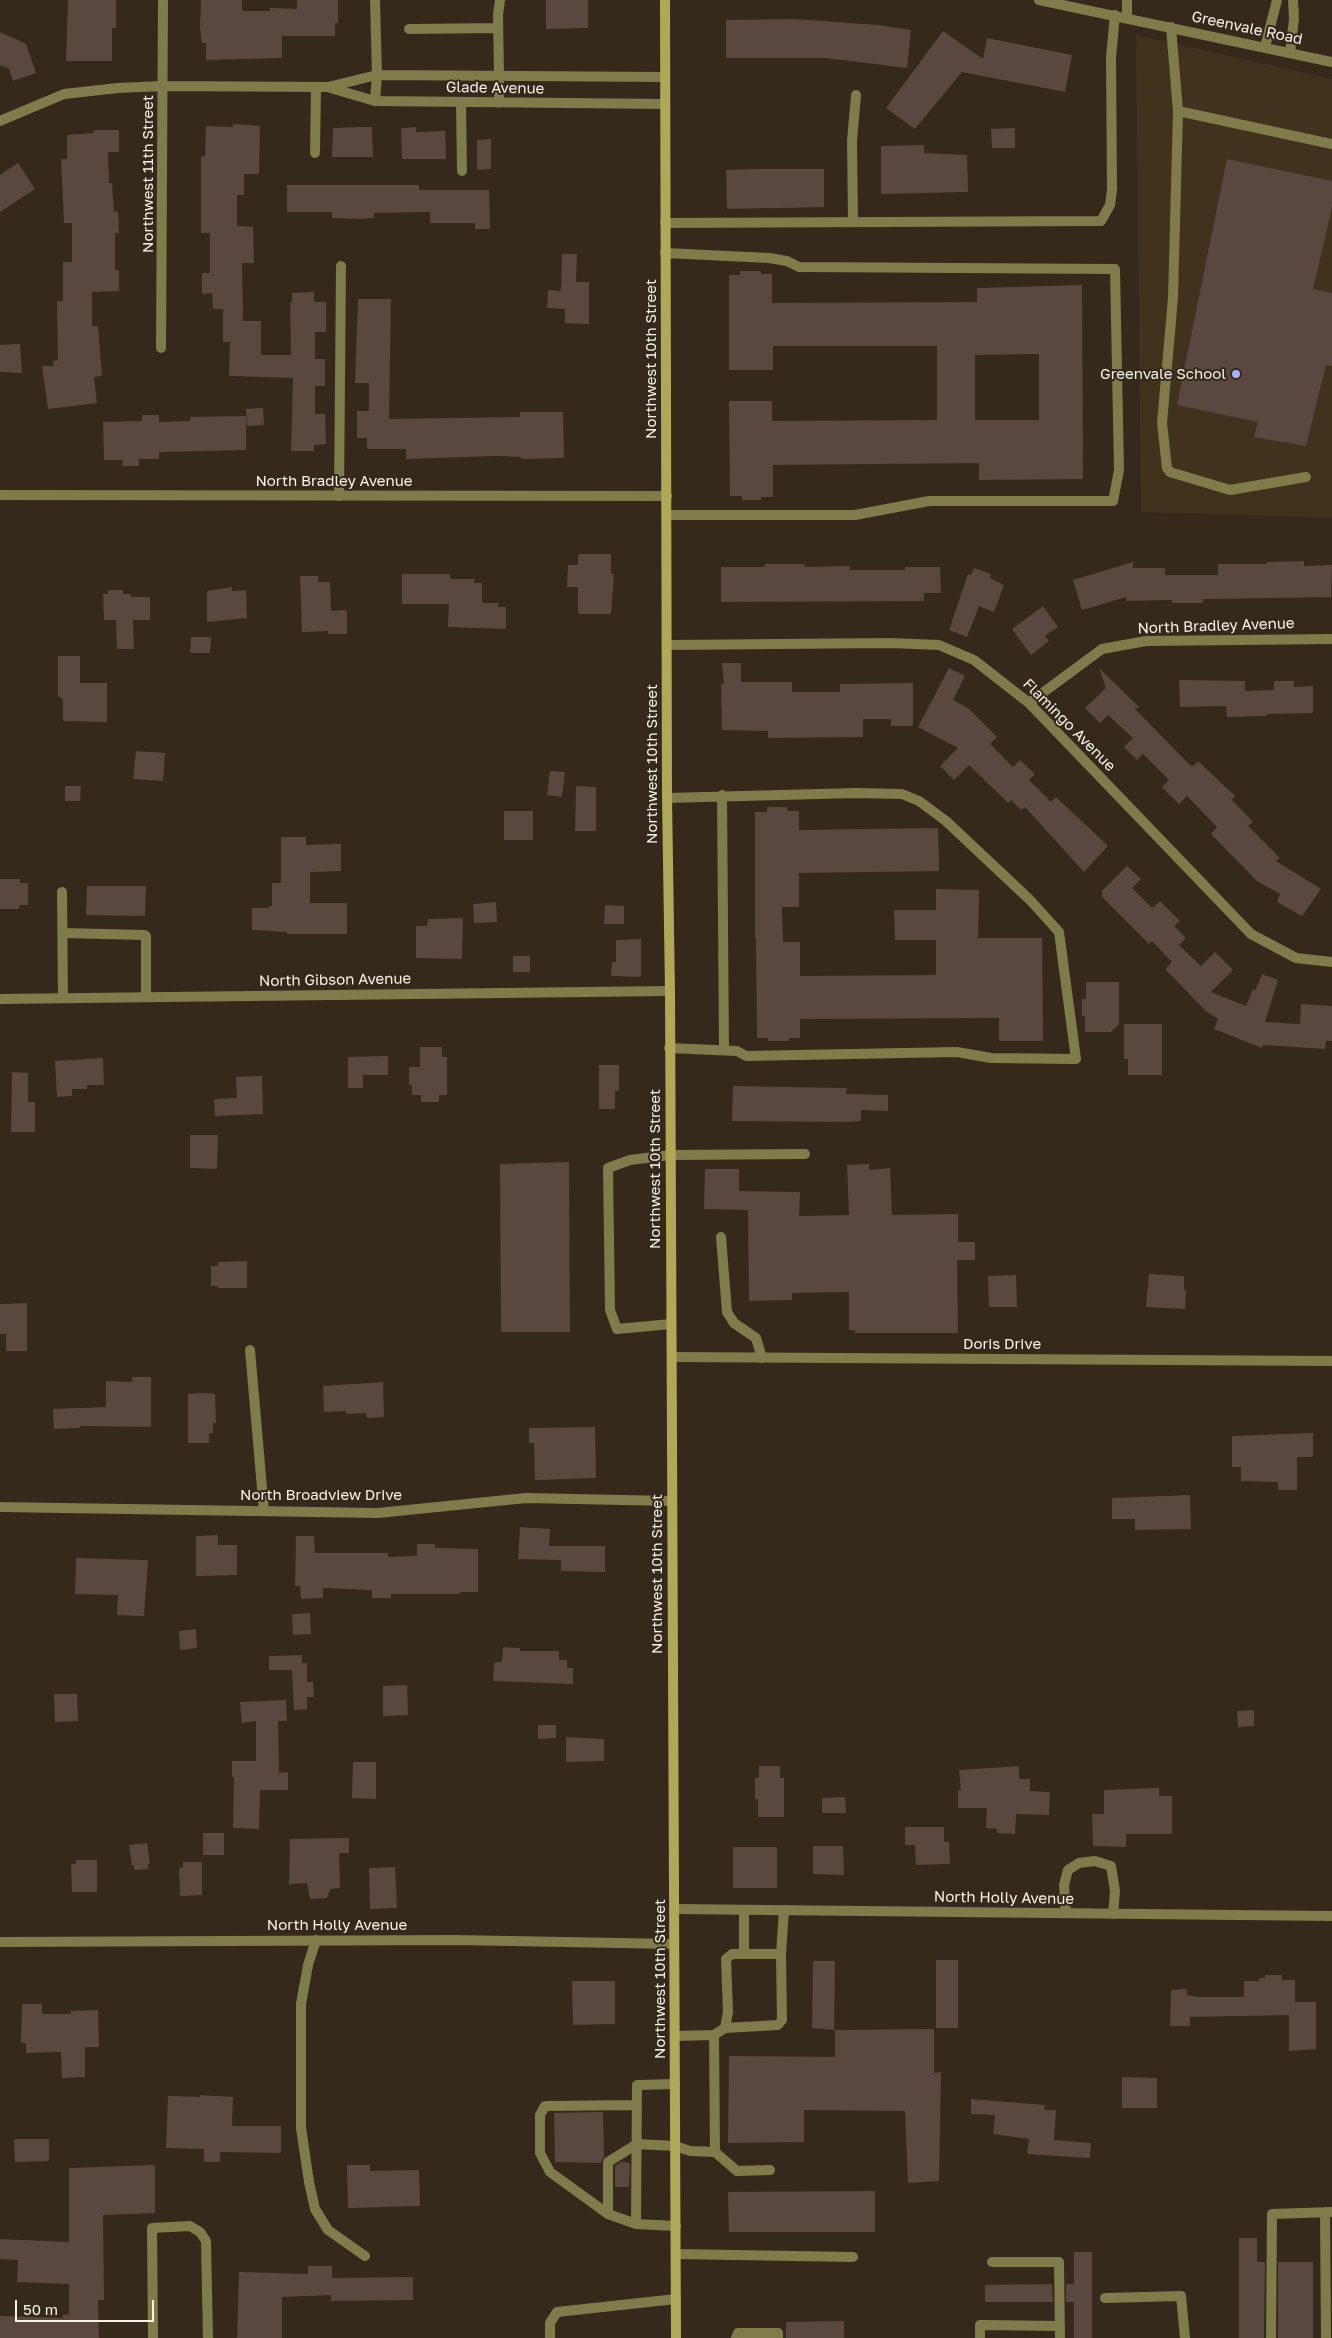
<!DOCTYPE html>
<html>
<head>
<meta charset="utf-8">
<style>
  body { margin:0 }
  #map { position:relative; width:1332px; height:2338px; overflow:hidden; background:#34291b; font-family:"Golos Text",sans-serif }
  canvas { display:block }
  .scale { position:absolute; left:15px; top:2300px; width:139px; height:22px; box-sizing:border-box; border:2px solid #f7f0e7; border-top:0; padding-left:6px; font-size:15px; line-height:18px; white-space:nowrap; color:#f7f0e7; -webkit-text-stroke:4px #34291b; paint-order:stroke }
</style>
</head>
<body>
<div id="map">
<canvas width="1332" height="2338"></canvas>
<div class="scale">50 m</div>
</div>
<script>
const ctx = document.querySelector('canvas').getContext('2d');
ctx.lineJoin = 'round';
function fillPath(path, color) { ctx.fillStyle = color; ctx.fill(path, 'evenodd'); }
const poly = rows => new Path2D(rows.map(r => 'M' + r).join(''));
function strokePath(path, color, width, dash) { ctx.strokeStyle = color; ctx.lineWidth = width; ctx.lineCap = dash ? 'butt' : 'round'; ctx.setLineDash(dash || []); ctx.stroke(path); }
function label(font, color, halo, rows, align = 'center') {
  ctx.font = font + ' "Golos Text",sans-serif'; ctx.lineWidth = 4; ctx.setLineDash([]); ctx.textBaseline = 'middle'; ctx.strokeStyle = halo; ctx.fillStyle = color; for (const [text, x, y, turn = 0] of rows) {
    ctx.save(); ctx.translate(x, y); ctx.rotate((+turn || 0) * Math.PI / 180); ctx.textAlign = isNaN(turn) ? turn : align; if (halo) ctx.strokeText(text, 0, 0); ctx.fillText(text, 0, 0); ctx.restore();
  }
}
const built = poly([
  [1136,35,1332,79,1332,518,1141,512]
]);
const building = poly([
  [68,0,116,0,116,28,112,28,112,61,66,61],
  [201,0,242,0,242,11,270,11,270,8,297,9,297,0,338,0,338,23,335,23,335,36,282,36,282,58,206,60,206,43,202,43,200,28],
  [546,0,588,0,588,28,546,29],
  [795,19,878,25,911,30,907,68,825,58,726,58,726,20],
  [943,31,983,59,987,38,1072,55,1065,92,962,72,915,129,886,108],
  [0,32,26,44,36,73,13,81,9,69,0,65],
  [233,124,260,126,259,174,244,174,244,195,237,195,237,226,253,227,254,263,242,263,243,321,261,321,261,355,291,355,290,302,292,302,292,293,314,292,314,302,326,302,326,332,315,332,315,359,325,359,325,386,315,386,315,414,325,414,326,444,314,445,314,451,291,451,293,378,229,376,230,342,223,342,223,309,213,309,212,293,202,294,202,273,210,273,210,233,201,233,201,156,205,157,206,126,233,127],
  [358,127,372,127,373,157,332,157,333,128],
  [416,127,416,132,445,131,446,159,402,159,401,128],
  [1015,128,1015,148,992,148,991,129],
  [94,130,119,130,119,152,108,152,109,183,112,183,114,212,118,211,119,233,115,233,115,270,119,270,119,291,92,292,92,326,98,326,102,376,94,377,97,403,48,409,42,366,54,366,53,361,58,360,57,301,63,301,63,262,72,262,72,223,64,223,61,159,67,159,67,135,94,133],
  [491,139,491,169,477,170,477,140],
  [924,145,924,153,967,155,968,192,881,194,881,146],
  [1227,159,1332,181,1332,207,1313,289,1332,293,1332,366,1326,365,1306,446,1254,437,1258,422,1177,405],
  [18,163,35,189,0,212,0,175],
  [755,169,824,169,824,207,727,209,726,170],
  [287,185,419,185,419,190,489,190,490,229,475,229,475,223,430,223,430,212,374,213,374,218,359,219,332,218,332,212,287,212],
  [562,254,577,254,576,282,589,282,589,324,565,323,565,309,547,308,548,290,561,291],
  [740,271,761,271,761,274,772,274,772,303,977,302,977,288,1082,285,1083,479,979,480,979,463,773,465,773,497,761,497,761,500,742,500,742,496,730,496,729,401,772,401,772,421,937,420,937,346,773,346,773,370,729,370,729,275,740,275],
  [1039,354,1039,420,975,420,975,355],
  [358,299,391,299,389,419,520,417,520,412,563,412,564,458,521,459,521,457,496,456,406,459,406,449,367,449,367,438,357,438,357,411,369,411,369,383,355,383],
  [20,344,22,373,0,372,0,345],
  [263,408,264,425,247,426,246,409],
  [142,415,159,415,159,422,190,421,190,417,246,416,246,450,159,452,159,459,139,459,139,466,122,466,123,460,104,460,103,422,142,421],
  [578,554,611,554,611,574,614,574,611,614,578,614,578,587,567,587,568,565,578,565],
  [1304,561,1304,566,1332,565,1331,597,1212,599,1203,599,1203,603,1172,603,1172,600,1126,601,1126,597,1082,610,1073,580,1133,562,1133,568,1165,568,1165,575,1218,575,1218,564,1267,564,1267,562],
  [765,564,805,564,805,567,850,566,850,570,905,570,905,567,940,567,941,593,924,593,924,601,721,602,721,567,765,567],
  [974,568,991,574,990,578,1004,585,994,612,979,606,967,637,949,630,968,574,971,575],
  [402,574,450,574,450,579,474,579,474,583,482,583,482,603,498,603,498,607,506,607,506,629,448,627,449,604,402,604],
  [300,576,318,576,318,582,330,582,331,611,347,610,347,634,328,634,328,631,302,632],
  [232,587,232,591,246,590,247,618,207,622,207,591],
  [108,590,123,590,123,594,130,594,131,597,150,597,150,620,133,620,134,649,117,649,116,620,104,620,103,594,108,594],
  [1043,606,1058,627,1045,636,1049,641,1031,655,1012,629],
  [191,637,211,637,210,653,190,653],
  [58,656,80,656,80,683,107,683,107,722,63,721,63,699,58,696],
  [722,663,741,663,741,682,792,682,792,692,840,692,840,684,913,683,913,726,891,726,891,719,863,719,863,737,768,738,768,731,722,730,721,684,724,684],
  [949,668,965,676,953,700,968,708,997,737,990,744,1013,767,1020,760,1035,774,1029,780,1051,802,1056,797,1108,846,1084,872,1025,807,1021,810,1011,800,1008,803,969,765,954,780,940,766,958,748,918,727],
  [1099,668,1140,708,1134,708,1192,767,1198,761,1235,796,1232,800,1253,822,1248,826,1280,858,1276,861,1321,889,1302,916,1277,902,1280,894,1257,881,1211,834,1217,827,1187,796,1179,804,1162,787,1169,780,1143,754,1137,760,1124,747,1133,738,1108,715,1100,723,1085,708,1106,688],
  [1179,680,1245,681,1245,691,1274,690,1274,681,1294,681,1294,687,1313,686,1313,713,1266,714,1266,716,1227,717,1226,706,1180,707],
  [136,751,165,753,163,781,133,779],
  [550,771,565,772,562,797,547,795],
  [65,786,81,786,80,801,65,801],
  [576,786,596,787,596,831,575,831],
  [767,807,787,807,787,811,799,811,799,830,938,828,939,871,799,873,799,907,782,907,783,942,800,942,800,976,936,975,936,940,895,940,894,910,936,910,936,889,979,890,978,938,1042,938,1043,1041,999,1041,999,1018,800,1019,800,1038,789,1038,789,1041,768,1041,768,1038,757,1038,756,939,755,939,755,812,767,812],
  [504,811,533,811,533,840,504,840],
  [281,837,306,837,306,845,341,844,341,871,310,872,310,903,347,903,347,934,287,934,287,932,252,930,252,908,269,908,269,906,272,906,272,883,281,883],
  [1127,866,1141,879,1132,888,1152,908,1160,901,1180,921,1174,926,1186,938,1179,945,1201,966,1215,952,1233,970,1211,992,1246,1006,1253,989,1255,991,1262,974,1278,980,1265,1022,1300,1024,1301,1004,1332,1006,1332,1041,1326,1041,1325,1049,1263,1045,1262,1048,1214,1029,1218,1019,1206,1011,1165,969,1172,962,1152,941,1149,944,1102,897,1102,891],
  [0,879,20,879,20,883,28,883,28,905,19,905,19,909,0,909],
  [87,886,146,886,145,916,86,915],
  [496,902,497,922,474,923,473,904],
  [605,905,624,906,624,924,604,924],
  [463,918,462,959,416,958,416,926,427,926,428,919],
  [641,939,641,977,611,976,612,962,616,962,616,940],
  [513,956,530,956,530,972,513,972],
  [1086,982,1119,982,1119,1024,1111,1032,1085,1032,1085,1016,1082,1016,1082,999,1086,999],
  [1124,1024,1162,1024,1162,1075,1128,1075,1128,1059,1124,1059],
  [420,1047,442,1047,442,1057,447,1057,447,1095,439,1095,439,1102,421,1102,421,1095,412,1095,412,1085,409,1085,409,1067,420,1067],
  [388,1056,388,1075,363,1075,363,1088,348,1088,348,1057],
  [103,1058,104,1085,87,1085,87,1089,72,1089,72,1096,57,1097,55,1061],
  [599,1065,619,1065,619,1091,615,1091,615,1109,599,1109],
  [12,1072,28,1073,28,1102,35,1102,35,1132,11,1132],
  [262,1076,263,1114,215,1116,214,1099,237,1098,236,1077],
  [733,1086,847,1088,846,1094,888,1095,888,1111,861,1110,861,1121,847,1122,732,1121],
  [190,1135,218,1135,217,1169,190,1168],
  [569,1162,570,1332,501,1332,500,1164],
  [869,1164,869,1170,890,1168,892,1215,958,1214,958,1242,975,1242,975,1260,957,1260,958,1333,855,1333,855,1330,849,1330,849,1292,792,1293,792,1300,749,1301,748,1210,704,1209,705,1169,739,1169,739,1191,800,1192,799,1216,849,1215,847,1165],
  [247,1261,247,1288,218,1288,218,1286,211,1286,211,1266,218,1266,218,1262],
  [1149,1274,1184,1276,1184,1290,1186,1290,1185,1309,1146,1307],
  [1016,1275,1017,1307,989,1307,988,1276],
  [27,1303,27,1351,6,1351,6,1334,0,1334,0,1304],
  [132,1377,151,1377,151,1427,80,1426,80,1428,54,1429,53,1409,106,1407,106,1381,132,1382],
  [383,1382,384,1417,367,1418,366,1413,346,1414,346,1411,324,1412,323,1386],
  [203,1393,215,1394,216,1423,213,1423,213,1433,209,1434,209,1443,188,1443,188,1394],
  [595,1427,596,1478,535,1480,534,1443,529,1443,529,1428],
  [1313,1433,1313,1457,1297,1457,1297,1490,1278,1490,1278,1482,1241,1481,1241,1467,1232,1467,1232,1436],
  [1190,1495,1191,1529,1135,1530,1135,1519,1112,1519,1112,1498],
  [520,1527,550,1529,549,1546,605,1546,605,1572,561,1571,561,1560,518,1559],
  [218,1535,218,1545,237,1545,237,1575,196,1576,196,1536],
  [296,1536,314,1536,315,1553,388,1553,388,1557,417,1556,417,1544,435,1544,435,1548,478,1549,478,1592,460,1592,460,1594,391,1594,391,1598,372,1598,372,1590,323,1588,323,1598,301,1599,300,1586,295,1586],
  [76,1558,148,1560,144,1616,117,1615,118,1595,75,1594],
  [310,1613,311,1634,293,1635,292,1614],
  [196,1629,197,1648,180,1650,179,1631],
  [503,1647,520,1648,520,1651,559,1651,559,1660,567,1660,567,1668,573,1668,573,1684,493,1681,494,1664,495,1662,502,1662],
  [302,1655,302,1663,307,1663,307,1682,313,1682,314,1697,307,1697,307,1709,294,1710,292,1670,269,1670,269,1656],
  [407,1685,408,1715,383,1716,383,1686],
  [54,1694,77,1694,78,1721,55,1722],
  [286,1700,287,1721,278,1721,279,1773,288,1772,288,1790,260,1790,259,1829,233,1828,234,1777,232,1777,232,1761,256,1761,256,1721,242,1723,240,1702],
  [1254,1710,1254,1726,1238,1727,1237,1711],
  [538,1725,556,1725,556,1738,538,1739],
  [566,1737,604,1739,604,1761,566,1762],
  [353,1762,376,1762,376,1799,352,1798],
  [759,1766,780,1766,780,1778,784,1778,784,1817,758,1817,758,1799,755,1799,755,1778,759,1778],
  [1019,1766,1019,1779,1030,1779,1030,1791,1050,1792,1049,1815,1016,1814,1015,1834,997,1833,997,1829,986,1828,987,1808,958,1808,958,1790,961,1790,959,1770],
  [1159,1788,1159,1796,1172,1796,1172,1834,1126,1834,1126,1847,1093,1846,1092,1814,1104,1814,1104,1790],
  [845,1797,846,1813,822,1813,822,1798],
  [905,1827,944,1827,944,1842,949,1842,950,1864,916,1865,915,1845,905,1845],
  [203,1833,224,1833,224,1855,203,1855],
  [349,1838,349,1853,339,1853,340,1888,330,1889,327,1898,310,1899,307,1883,289,1884,290,1839],
  [147,1843,150,1864,148,1864,148,1869,134,1870,134,1865,132,1866,129,1845],
  [813,1846,843,1846,844,1875,813,1874],
  [733,1847,777,1847,777,1888,733,1888],
  [76,1860,97,1860,97,1892,72,1892,71,1864,76,1864],
  [183,1862,202,1862,202,1895,180,1896,179,1868,183,1867],
  [395,1867,397,1908,370,1909,369,1868],
  [936,1960,958,1960,958,2028,936,2028],
  [813,1961,835,1961,834,2030,812,2028],
  [1265,1975,1282,1975,1282,1980,1295,1980,1295,2002,1316,2002,1316,2049,1289,2051,1289,2015,1190,2017,1190,2026,1170,2026,1171,1990,1187,1989,1187,1995,1198,1997,1244,1997,1244,1981,1259,1981,1259,1978,1265,1978],
  [572,1981,615,1981,615,2024,573,2025],
  [22,2004,42,2004,42,2014,71,2014,71,2011,98,2010,99,2047,85,2047,85,2077,62,2078,61,2052,26,2053,26,2043,21,2043],
  [934,2029,934,2073,941,2072,939,2181,908,2183,905,2111,804,2110,804,2142,728,2143,729,2056,835,2057,835,2030],
  [1122,2077,1157,2078,1157,2108,1122,2108],
  [200,2095,233,2097,232,2126,281,2126,281,2153,220,2152,220,2162,204,2162,204,2149,166,2148,168,2096,200,2097],
  [971,2099,1045,2105,1044,2110,1056,2110,1054,2140,1091,2143,1090,2158,1027,2154,1029,2139,993,2134,995,2115,971,2114],
  [603,2112,604,2156,601,2163,555,2162,554,2113],
  [14,2139,49,2139,49,2161,15,2162],
  [621,2162,630,2163,629,2187,615,2187,615,2166],
  [155,2165,155,2213,103,2215,104,2300,98,2300,99,2338,0,2338,0,2316,63,2318,63,2315,69,2314,69,2284,17,2282,18,2260,0,2259,0,2239,69,2242,69,2168],
  [347,2165,370,2165,370,2171,419,2170,420,2206,348,2208],
  [875,2191,875,2232,729,2232,728,2192],
  [1239,2238,1257,2238,1257,2262,1265,2262,1264,2338,1239,2338],
  [1074,2252,1092,2252,1092,2338,1074,2338,1074,2302,1066,2302,1066,2284,1074,2284],
  [1278,2262,1313,2262,1313,2338,1278,2338],
  [308,2266,332,2266,332,2278,413,2277,413,2300,331,2301,331,2295,282,2297,282,2338,237,2338,239,2272,308,2274],
  [1052,2284,1053,2302,985,2302,985,2285],
  [844,2321,844,2338,786,2338,786,2322]
]);
const service = poly([
  [375,0,377,75],
  [1171,27,1178,111,1173,298,1162,423,1167,468,1170,472,1230,490,1306,477],
  [409,29,498,28],
  [1265,47,1277,0],
  [1290,53,1294,19,1293,0],
  [499,76,498,15,500,0],
  [461,103,462,171],
  [1178,111,1332,144],
  [315,153,316,87],
  [853,222,852,141,856,95],
  [665,223,1101,221,1110,205,1112,190,1111,57,1115,15],
  [665,253,769,258,787,261,799,267,1115,269,1119,470,1113,501,929,501,855,515,667,515],
  [339,496,341,266],
  [722,795,724,1050],
  [667,798,856,793,902,794,919,801,946,821,1030,900,1059,932,1076,1059,991,1058,957,1052,746,1056,737,1051,669,1048],
  [62,892,63,998],
  [63,933,144,935,146,936,146,997],
  [721,1237,727,1312,734,1323,756,1338,762,1358],
  [671,1324,617,1329,610,1310,608,1168,630,1160,670,1155,805,1154],
  [250,1350,264,1511],
  [1066,1913,1064,1885,1068,1870,1079,1863,1095,1861,1111,1866,1115,1891,1113,1914],
  [316,1940,308,1965,301,2004,301,2128,309,2182,315,2209,328,2230,365,2256],
  [744,1954,744,1910],
  [781,1954,784,1910],
  [714,2035,715,2152],
  [675,2036,714,2035,725,2028,728,2012,726,1959,732,1954,781,1954,782,2020,778,2025,725,2028],
  [675,2084,637,2085,636,2224,676,2226],
  [1325,2212,1326,2338],
  [608,2214,550,2172,540,2153,540,2115,545,2106,637,2105],
  [636,2224,608,2214,608,2162,637,2144,675,2146,690,2151,715,2152,737,2171,770,2170],
  [676,2254,853,2257],
  [992,2262,1059,2262,1060,2338],
  [1105,2298,1181,2296,1185,2338],
  [153,2338,152,2228,190,2226,200,2232,206,2241,208,2338],
  [550,2338,550,2323,557,2312,676,2299],
  [736,2338,738,2333,778,2333,778,2338],
  [980,2338,980,2325,1060,2326],
  [1271,2338,1272,2214,1332,2212]
]);
const minor = poly([
  [1039,0,1332,62],
  [1127,18,1127,0],
  [328,87,377,75,665,77],
  [375,101,377,75],
  [499,103,499,76],
  [0,121,64,94,118,88,163,86,327,87,375,101,665,104],
  [161,348,163,0],
  [0,495,667,496],
  [667,645,890,643,939,645,974,660,1029,703,1251,934,1296,958,1332,962],
  [1029,703,1102,649,1146,641,1332,639],
  [0,999,670,991],
  [672,1357,1332,1361],
  [0,1507,378,1513,526,1498,671,1501],
  [675,1909,1332,1916],
  [0,1942,455,1940,674,1944]
]);
const secondary = poly([
  [665,0,667,798,670,991,676,2338]
]);
const markers = [
  [1236,374,5,"#a5b1fc"]
];
const streetNames = [
  ["Greenvale Road",1247,28,12],
  ["Glade Avenue",495,88,1],
  ["Northwest 11th Street",148,174,-90],
  ["Northwest 10th Street",651,359,-90],
  ["North Bradley Avenue",334,481],
  ["North Bradley Avenue",1216,626,-2],
  ["Flamingo Avenue",1069,725,45],
  ["Northwest 10th Street",652,764,-90],
  ["North Gibson Avenue",335,980,-1],
  ["Northwest 10th Street",655,1169,-90],
  ["Doris Drive",1002,1344],
  ["North Broadview Drive",321,1495],
  ["Northwest 10th Street",657,1574,-90],
  ["North Holly Avenue",1004,1898,1],
  ["North Holly Avenue",337,1925],
  ["Northwest 10th Street",660,1979,-90]
];
const poiNames = [
  ["Greenvale School",1226,374]
];
fillPath(built, '#41321e');
fillPath(building, '#5a4740');
strokePath(service, '#7f7b4b', 10);
strokePath(minor, '#7f7b4b', 10);
strokePath(secondary, '#afa858', 10);
for (const [x, y, r, color] of markers) { const dot = new Path2D(); dot.arc(x, y, r, 0, 2 * Math.PI); ctx.fillStyle = color; ctx.fill(dot); strokePath(dot, '#34291b', 2); }
label('15px', '#f7f0e7', '#34291b', streetNames);
label('15px', '#f7f0e7', '#34291b', poiNames, 'right');
</script>
</body>
</html>
